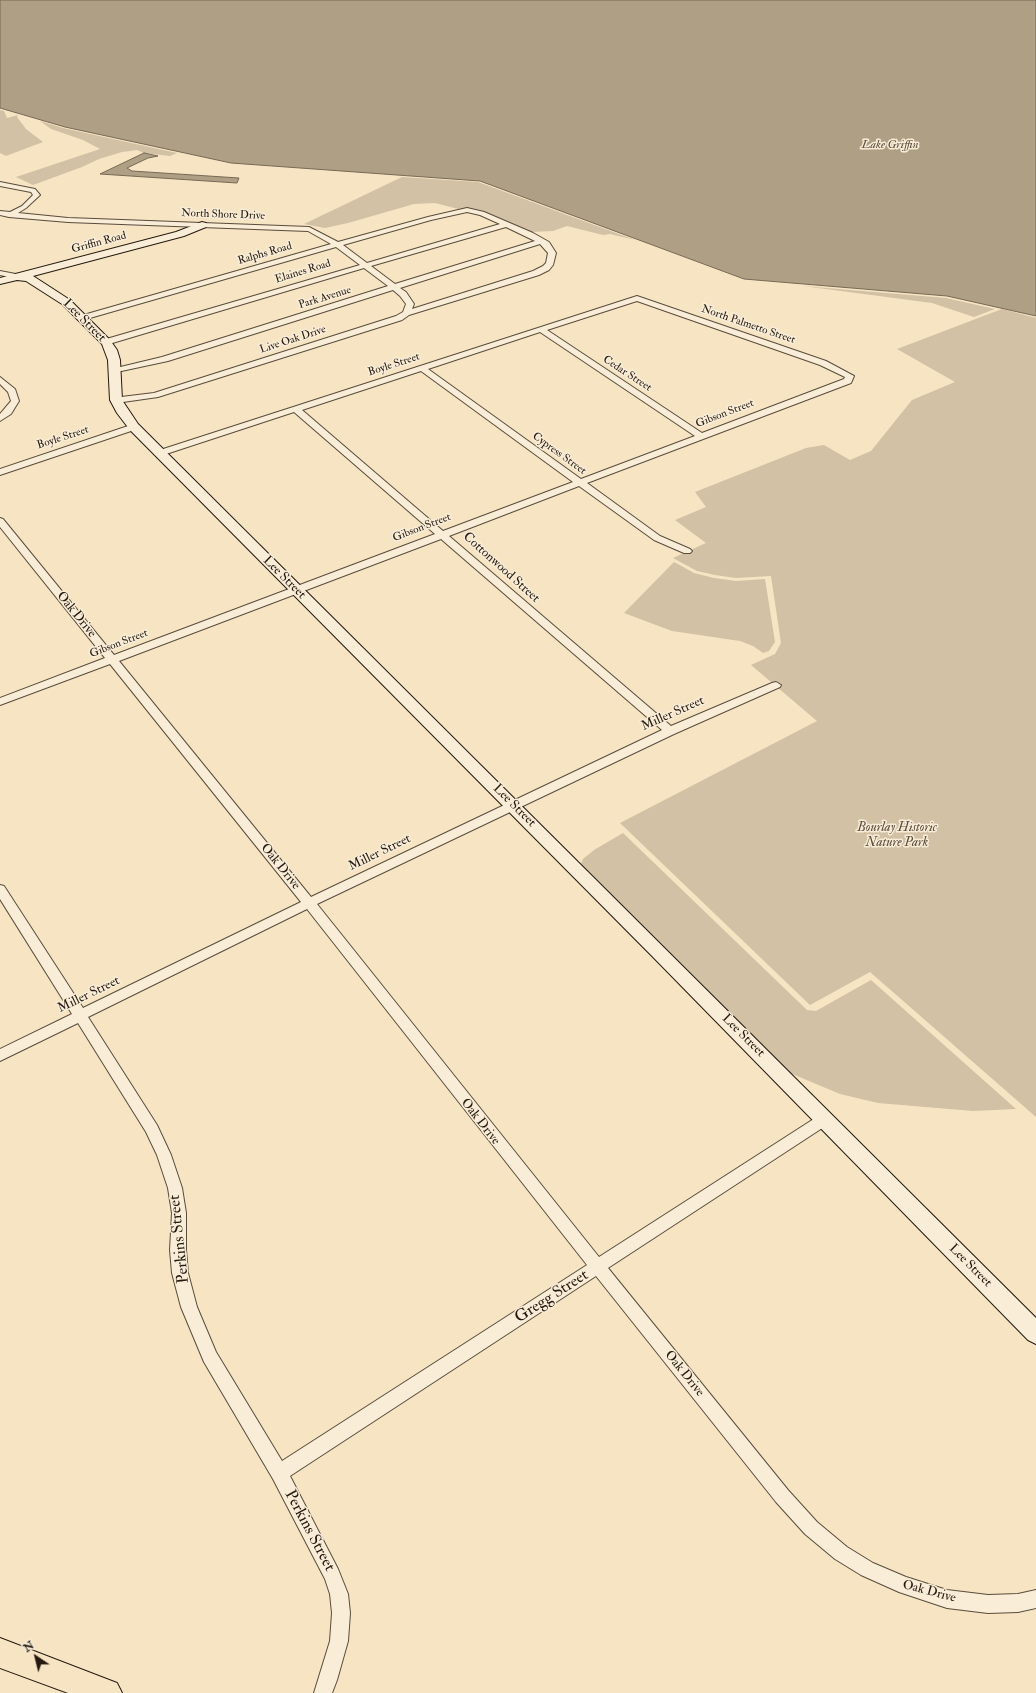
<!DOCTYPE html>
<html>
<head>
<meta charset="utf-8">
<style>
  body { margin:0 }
  #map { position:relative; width:1036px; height:1693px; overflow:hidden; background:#f6e4c3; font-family:"IM FELL Double Pica",serif }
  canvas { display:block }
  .north { position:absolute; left:16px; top:1637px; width:40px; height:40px; -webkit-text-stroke:3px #f9edd8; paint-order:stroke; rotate:325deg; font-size:11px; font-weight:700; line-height:16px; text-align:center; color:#24190e }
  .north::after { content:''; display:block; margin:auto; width:14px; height:18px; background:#24190e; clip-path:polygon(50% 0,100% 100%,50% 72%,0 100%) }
</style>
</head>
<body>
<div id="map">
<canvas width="1036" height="1693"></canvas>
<div class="north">N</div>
</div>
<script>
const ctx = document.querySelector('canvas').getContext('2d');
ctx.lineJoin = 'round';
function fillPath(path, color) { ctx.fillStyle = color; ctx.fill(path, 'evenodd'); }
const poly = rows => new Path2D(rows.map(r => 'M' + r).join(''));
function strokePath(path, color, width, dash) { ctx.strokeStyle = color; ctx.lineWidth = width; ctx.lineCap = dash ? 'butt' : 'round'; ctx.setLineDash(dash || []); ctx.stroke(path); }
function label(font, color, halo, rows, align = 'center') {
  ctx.font = font + ' "IM FELL Double Pica",serif'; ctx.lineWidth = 3; ctx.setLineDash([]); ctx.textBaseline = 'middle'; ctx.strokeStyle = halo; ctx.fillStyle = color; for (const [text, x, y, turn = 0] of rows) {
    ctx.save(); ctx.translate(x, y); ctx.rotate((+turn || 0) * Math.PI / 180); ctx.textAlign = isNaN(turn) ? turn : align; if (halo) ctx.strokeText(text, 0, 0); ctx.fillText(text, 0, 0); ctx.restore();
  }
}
const green = poly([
  [0,110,4,111,7,118,18,115,17,117,26,129,43,142,6,156,0,153],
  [40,121,63,128,177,153,170,156,144,153,137,150,122,152,99,159,82,167,33,185,16,177,100,149,83,140,51,129],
  [402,177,478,182,635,240,610,234,603,235,567,226,553,231,529,232,474,213,435,203,414,204,348,223,325,228,304,224],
  [803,286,946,298,995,309,974,317,932,303],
  [1002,309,1036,318,1036,1117,870,972,810,1005,620,823,817,721,751,665,775,654,781,643,771,576,736,578,715,575,697,571,673,558,706,543,675,520,706,507,695,492,806,448,824,445,850,460,871,451,912,400,955,382,897,349],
  [674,562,694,573,714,578,736,581,765,579,775,642,769,651,763,653,753,646,740,641,672,631,624,613],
  [623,833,807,1010,816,1011,871,980,1016,1109,973,1111,878,1103,840,1094,790,1073,581,864,583,859,594,850]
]);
const water = poly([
  [0,0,1036,0,1036,316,947,296,744,279,480,181,231,163,65,127,0,108,0,0],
  [144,153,158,156,148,158,127,168,132,171,239,178,237,183,100,174,144,153]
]);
const street = poly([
  [0,182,35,189,40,195,26,208,18,213,68,218,309,227,338,242,428,217,467,208,484,212,533,233,549,242,556,253,553,265,549,270,539,275,409,315,402,320,158,397,116,403,113,402,113,398,154,393,396,316,403,312,406,304,400,296,393,290,168,361,112,373,112,369,162,357,388,286,364,268,109,344,103,344,103,340,360,265,336,247,83,320,79,318,80,316,331,244,308,231,68,222,9,217,0,215,0,211,10,212,22,206,33,195,31,192,0,186,0,182],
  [467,212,480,215,500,224,367,263,343,245,431,220,467,212],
  [506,227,535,241,395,284,371,266,506,227],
  [540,244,548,253,546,263,543,266,533,271,412,309,414,304,406,292,400,288,540,244],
  [0,271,21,275,22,277,18,279,0,275,0,271],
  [637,296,826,361,854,376,851,383,587,483,660,536,690,549,692,551,690,553,684,553,654,540,579,486,449,536,671,726,772,683,776,682,781,685,780,687,674,734,317,904,599,1257,820,1115,825,1113,830,1115,832,1119,830,1123,608,1268,788,1490,817,1522,847,1547,873,1563,906,1577,947,1590,988,1595,1018,1594,1036,1590,1036,1608,1018,1612,988,1613,947,1608,899,1592,861,1575,835,1559,805,1534,776,1502,596,1276,290,1476,338,1569,348,1594,350,1613,348,1641,337,1680,332,1693,314,1693,330,1641,332,1613,330,1594,325,1579,273,1479,204,1362,181,1307,172,1273,170,1250,172,1213,168,1188,157,1155,146,1132,78,1023,0,1061,0,1049,72,1014,0,899,0,885,4,886,83,1008,301,902,110,664,0,705,0,698,105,658,0,527,0,518,3,519,114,655,435,534,294,412,163,455,157,455,157,451,637,296],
  [637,301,820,365,845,377,844,379,702,433,547,330,637,301],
  [540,332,695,436,581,479,428,369,540,332],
  [421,371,573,482,443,531,302,410,421,371],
  [441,539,662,730,311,897,119,661,441,539],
  [307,909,587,1265,282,1461,216,1352,197,1307,188,1273,186,1250,186,1213,182,1188,171,1155,157,1125,88,1017,307,909],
  [0,377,15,389,19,401,11,414,0,421,0,414,11,401,8,392,0,384,0,377],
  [134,424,138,427,137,429,0,475,0,469,134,424]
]);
const secondary = poly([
  [202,222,206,223,207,225,206,227,184,236,33,276,70,300,110,340,117,350,120,360,122,400,138,424,1036,1318,1036,1344,1028,1340,654,958,130,430,117,413,110,400,108,360,102,344,62,304,26,281,17,280,0,284,0,278,176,232,202,222]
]);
const primary = poly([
  [0,1638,117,1683,122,1693,68,1693,0,1668,0,1638]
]);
const farStreetnames = [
  ["North Shore Drive",223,215,2],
  ["Griffin Road",99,243,-15],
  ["Ralphs Road",265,254,-16],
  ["Elaines Road",303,272,-17],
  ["Park Avenue",325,298,-17],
  ["North Palmetto Street",748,325,19],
  ["Live Oak Drive",293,340,-18],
  ["Boyle Street",394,365,-18],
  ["Cedar Street",627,374,33],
  ["Gibson Street",725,414,-21],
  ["Boyle Street",63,438,-18],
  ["Cypress Street",559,454,36],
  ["Gibson Street",422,528,-21],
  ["Gibson Street",119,644,-21]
];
const farWaternames = [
  ["Lake Griffin",890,145]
];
const streetNames = [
  ["Lee Street",84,321,45],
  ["Cottonwood Street",501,568,42],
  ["Lee Street",284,578,45],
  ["Oak Drive",76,615,51],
  ["Miller Street",673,714,-24],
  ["Lee Street",514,806,45],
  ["Miller Street",380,853,-26],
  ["Oak Drive",280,867,51],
  ["Miller Street",89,995,-26],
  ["Lee Street",743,1036,45],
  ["Oak Drive",480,1122,52],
  ["Lee Street",970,1266,45],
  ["Oak Drive",684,1374,51],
  ["Oak Drive",929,1592,15]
];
const parkNames = [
  ["Bourlay Historic",897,828],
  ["Nature Park",897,843]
];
const nearStreetnames = [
  ["Perkins Street",180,1239,-96],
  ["Gregg Street",552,1297,-33],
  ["Perkins Street",309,1531,62]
];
fillPath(green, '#d2c1a4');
fillPath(water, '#af9f85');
strokePath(water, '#776955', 1);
strokePath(street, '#584c3b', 2);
strokePath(secondary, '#24190e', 2);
strokePath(primary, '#24190e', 2);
fillPath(street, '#f9edd8');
fillPath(secondary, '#f9edd8');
fillPath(primary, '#f6e4c3');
label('11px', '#24190e', '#f9edd8', farStreetnames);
label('italic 12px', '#5c4f3e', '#f9edd8', farWaternames);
label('13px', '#24190e', '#f9edd8', streetNames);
label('italic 13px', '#584b3b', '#f9edd8', parkNames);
label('16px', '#24190e', '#f9edd8', nearStreetnames);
</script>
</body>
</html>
